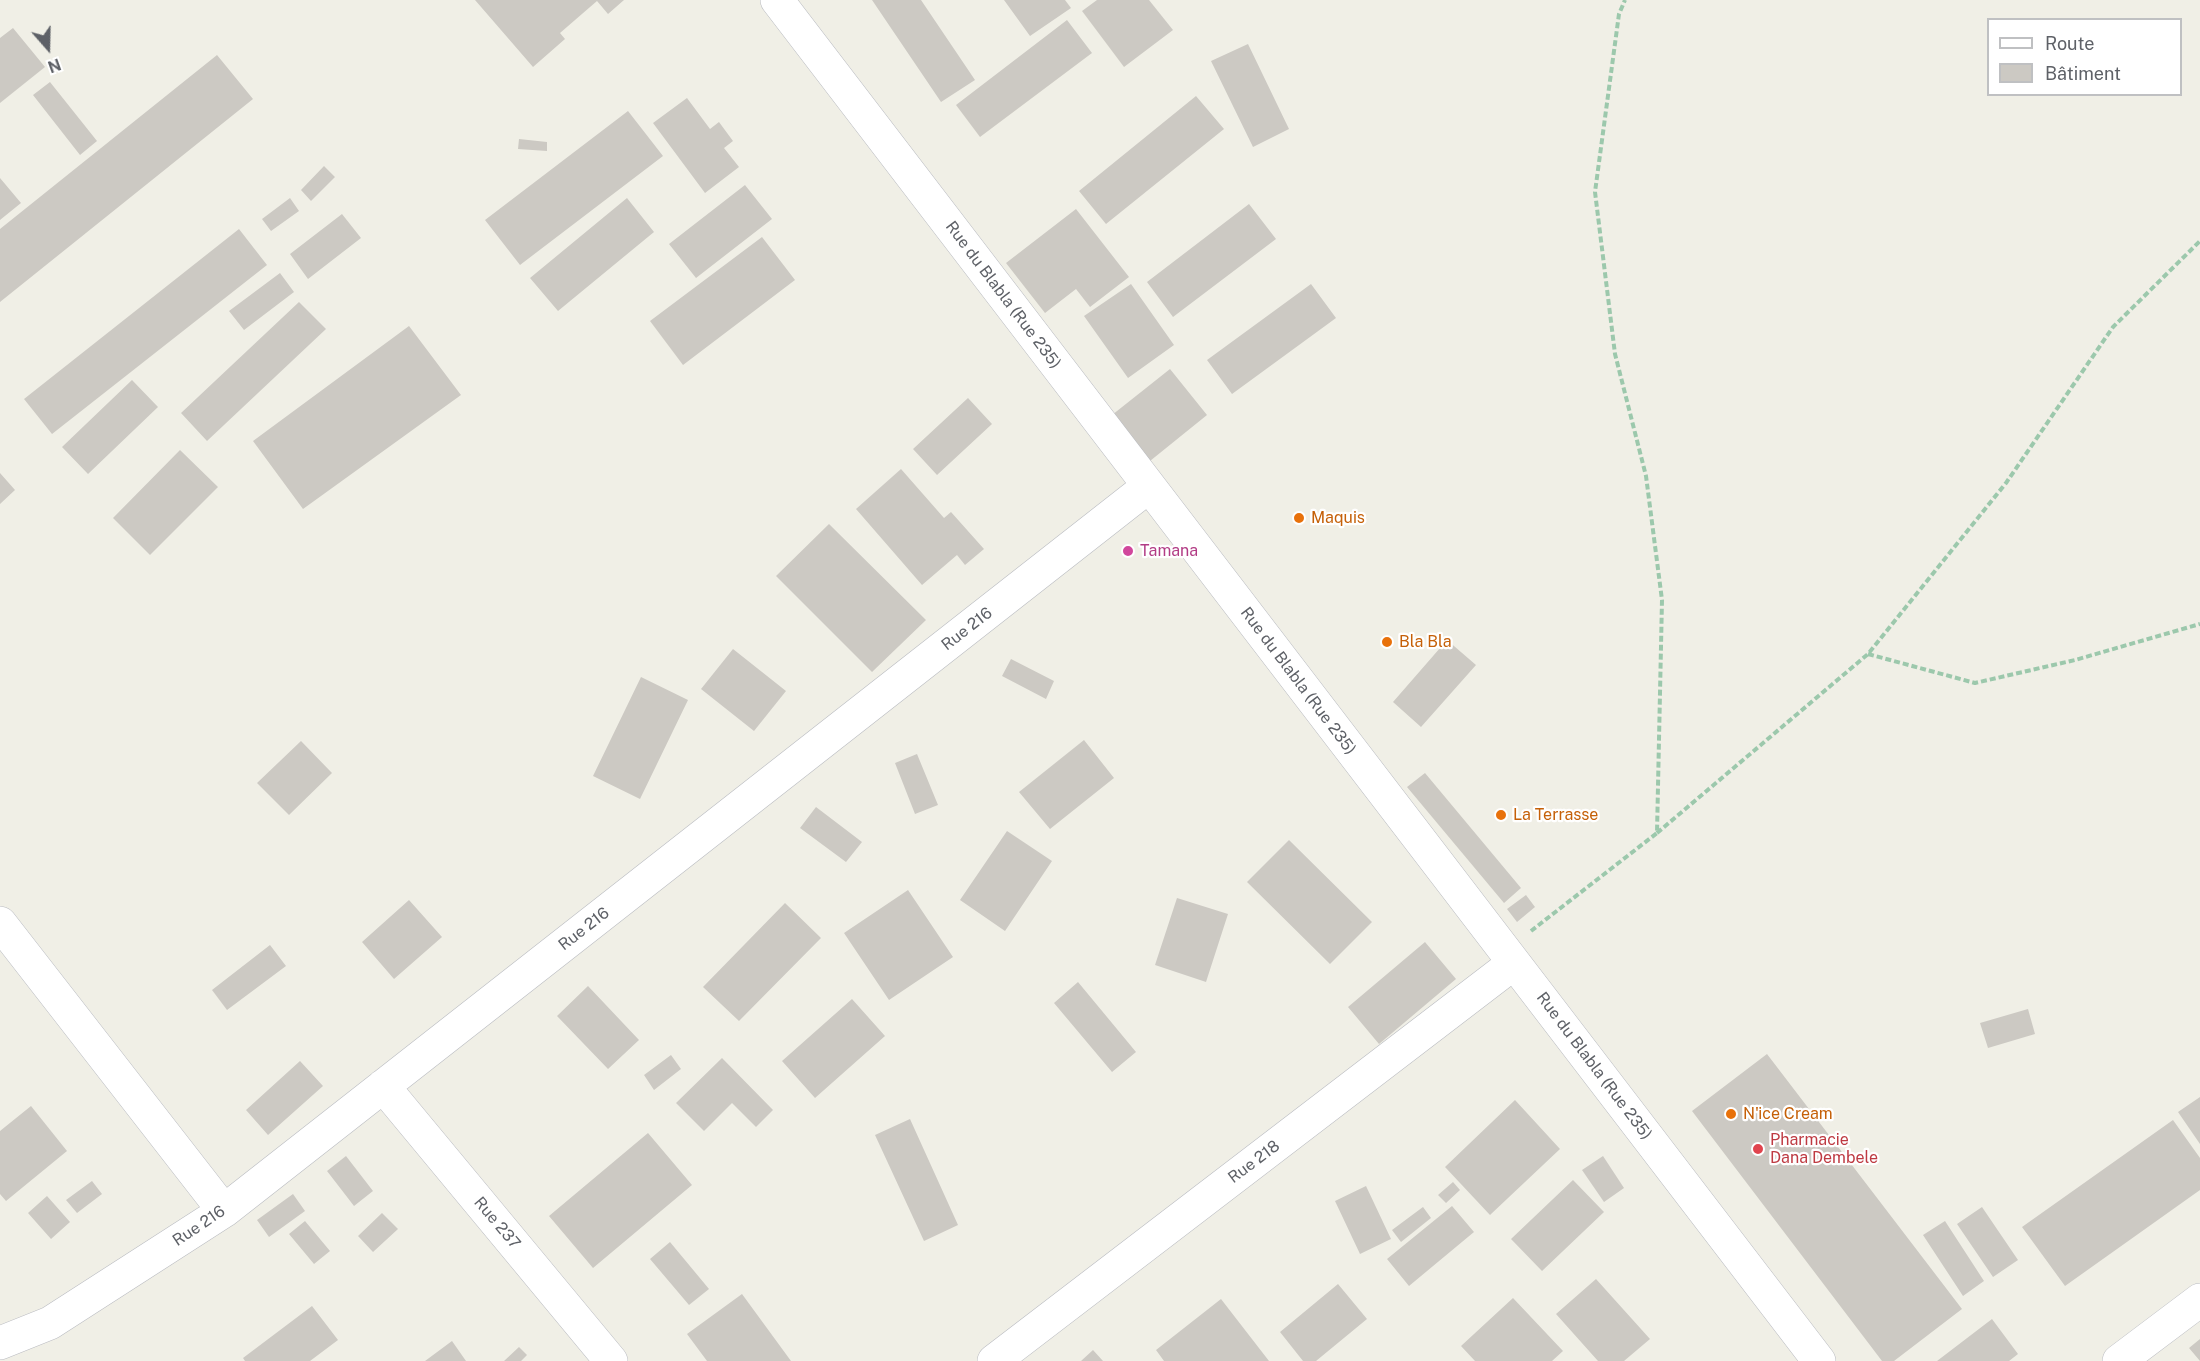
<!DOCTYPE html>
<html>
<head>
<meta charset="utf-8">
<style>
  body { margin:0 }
  #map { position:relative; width:2200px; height:1361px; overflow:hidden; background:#f0efe6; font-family:"Public Sans",sans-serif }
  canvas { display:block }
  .legend { position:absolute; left:1987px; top:18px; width:195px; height:78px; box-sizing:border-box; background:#fff; border:2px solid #bfc0c2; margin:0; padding:8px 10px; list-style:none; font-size:18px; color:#5e6167 }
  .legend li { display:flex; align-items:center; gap:12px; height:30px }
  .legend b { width:30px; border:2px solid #bfc0c2 }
  .north { position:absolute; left:18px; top:18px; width:60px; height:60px; -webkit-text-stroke:4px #fff; paint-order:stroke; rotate:160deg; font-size:16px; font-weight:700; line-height:24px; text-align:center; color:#5e6167 }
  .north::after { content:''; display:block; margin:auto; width:21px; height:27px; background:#5e6167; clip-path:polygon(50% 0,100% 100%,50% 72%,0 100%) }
</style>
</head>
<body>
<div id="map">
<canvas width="2200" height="1361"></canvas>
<ul class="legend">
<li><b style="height:8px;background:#fff"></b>Route</li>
<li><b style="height:16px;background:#ccc9c3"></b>Bâtiment</li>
</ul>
<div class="north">N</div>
</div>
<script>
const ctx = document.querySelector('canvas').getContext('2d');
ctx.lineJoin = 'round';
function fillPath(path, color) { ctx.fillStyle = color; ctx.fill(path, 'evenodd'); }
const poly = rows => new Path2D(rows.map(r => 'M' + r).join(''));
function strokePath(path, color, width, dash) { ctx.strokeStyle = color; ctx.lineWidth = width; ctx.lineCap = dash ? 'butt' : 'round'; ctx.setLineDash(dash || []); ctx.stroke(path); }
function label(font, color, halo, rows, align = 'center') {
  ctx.font = font + ' "Public Sans",sans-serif'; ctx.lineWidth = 4.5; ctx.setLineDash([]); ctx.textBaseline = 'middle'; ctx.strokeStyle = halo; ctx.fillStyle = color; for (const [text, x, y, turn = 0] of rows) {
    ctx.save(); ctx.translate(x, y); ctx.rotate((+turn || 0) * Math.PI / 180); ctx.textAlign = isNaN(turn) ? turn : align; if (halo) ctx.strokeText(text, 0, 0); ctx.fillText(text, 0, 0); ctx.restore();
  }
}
const building = poly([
  [475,0,624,0,608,14,597,1,560,33,565,39,533,67],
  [872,0,921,0,975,80,941,102],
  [1004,0,1065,0,1071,8,1030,36],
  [1097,0,1149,0,1173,30,1124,67,1082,11],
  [1067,20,1092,53,980,137,956,105],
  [13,28,45,67,0,103,0,38],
  [1248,44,1289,129,1253,147,1211,61],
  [217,55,253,99,0,302,0,229],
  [50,82,97,141,80,155,33,95],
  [1196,96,1224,129,1106,224,1079,191],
  [687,98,710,129,719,122,733,141,724,148,739,167,705,193,653,123],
  [628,111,663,156,520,265,485,220],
  [519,139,547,142,547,151,518,149],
  [324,166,335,177,311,201,301,190],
  [0,178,21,203,0,220],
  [745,185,772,219,696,278,669,244],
  [290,198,299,211,271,231,262,219],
  [627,198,654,232,558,311,530,278],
  [1249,204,1276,239,1173,317,1147,282],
  [1076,209,1129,277,1090,307,1076,289,1045,313,1006,263],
  [342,214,361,238,308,279,290,254],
  [239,229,267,265,52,434,24,399],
  [762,237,795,280,683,365,650,321],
  [280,273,294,292,244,330,229,311],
  [1131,284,1174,345,1128,378,1084,316],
  [1311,284,1336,318,1232,394,1207,360],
  [299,302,326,329,207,441,181,413],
  [409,326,461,395,303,509,253,441],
  [1170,369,1207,415,1150,461,1112,415],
  [132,380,158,407,88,474,62,447],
  [968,398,992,424,937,475,913,449],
  [180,450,218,487,150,555,113,518],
  [901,469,944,518,951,512,984,549,965,565,957,555,922,585,856,509],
  [0,473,15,490,0,504],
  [829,524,926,620,872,672,776,576],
  [1447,640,1476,665,1421,727,1393,702],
  [733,649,786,691,754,731,701,689],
  [1011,659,1054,681,1046,699,1002,676],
  [641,677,688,700,640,799,593,776],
  [1084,740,1114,778,1050,829,1019,792],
  [301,741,332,773,289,815,257,783],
  [917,754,938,805,915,814,895,763],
  [1425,773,1521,888,1504,903,1407,787],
  [816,807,862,842,846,862,800,828],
  [1007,831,1052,861,1005,931,960,900],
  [1289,840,1372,922,1330,964,1247,882],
  [908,890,953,957,889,1000,844,933],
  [1526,895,1535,907,1517,922,1507,909],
  [1177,898,1228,914,1206,982,1155,965],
  [409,900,442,937,394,979,362,942],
  [785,903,821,938,739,1021,703,987],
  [1425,942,1456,979,1379,1044,1348,1007],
  [270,945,286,966,227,1010,212,990],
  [1078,982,1136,1052,1112,1072,1054,1003],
  [588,986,639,1040,608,1069,557,1016],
  [852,999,885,1036,815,1098,782,1061],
  [2028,1009,2035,1034,1988,1048,1980,1023],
  [1767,1054,1962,1309,1894,1361,1882,1361,1692,1111],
  [671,1055,681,1069,654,1090,644,1075],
  [722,1058,773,1110,756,1127,732,1103,704,1131,676,1103],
  [300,1061,323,1086,268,1135,246,1110],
  [2200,1097,2200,1144,2178,1112],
  [1515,1100,1560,1149,1490,1215,1445,1167],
  [31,1106,67,1151,6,1201,0,1194,0,1131],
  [910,1119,958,1225,924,1241,875,1135],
  [2173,1120,2200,1158,2200,1190,2065,1286,2022,1227],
  [648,1133,692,1185,593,1268,549,1216],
  [346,1156,373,1191,354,1206,327,1171],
  [1603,1156,1624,1188,1604,1202,1582,1170],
  [1573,1180,1604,1212,1542,1271,1511,1239],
  [92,1181,102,1194,77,1213,66,1200],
  [1453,1182,1460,1190,1446,1203,1438,1195],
  [1366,1186,1391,1239,1360,1254,1335,1201],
  [293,1194,305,1211,269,1237,257,1220],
  [47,1196,70,1222,51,1239,28,1213],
  [1452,1206,1474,1232,1409,1286,1387,1259],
  [1423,1207,1431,1218,1401,1242,1392,1230],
  [1982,1207,2018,1260,1993,1277,1957,1224],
  [382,1213,398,1229,373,1252,358,1236],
  [305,1221,330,1251,314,1264,289,1234],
  [1945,1221,1984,1281,1963,1296,1923,1235],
  [670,1242,709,1289,689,1305,650,1259],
  [1596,1279,1650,1339,1624,1361,1598,1361,1556,1314],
  [1338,1284,1367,1319,1316,1361,1303,1361,1280,1332],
  [742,1294,791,1361,707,1361,687,1334],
  [1513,1298,1563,1351,1552,1361,1475,1361,1461,1346],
  [1221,1299,1269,1361,1164,1361,1156,1350],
  [312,1306,338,1340,310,1361,245,1361,243,1358],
  [1992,1319,2018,1354,2009,1361,1937,1361],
  [2200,1339,2200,1361,2189,1348],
  [452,1341,466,1361,425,1361],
  [519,1347,527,1355,521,1361,504,1361],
  [1093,1350,1103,1361,1081,1361]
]);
const path = poly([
  [1868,654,1975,683,2075,660,2200,624],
  [1657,833,1868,654,2006,483,2113,327,2200,241],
  [1531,931,1657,833,1662,600,1646,476,1615,354,1595,192,1619,14,1625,0]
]);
const minor = poly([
  [777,0,1819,1361],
  [0,923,224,1211],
  [383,1086,611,1361],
  [0,1343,50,1323,224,1211,1149,486],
  [994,1361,1514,963],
  [2119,1361,2200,1300]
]);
const markers = [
  [1299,518,6,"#e8710a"],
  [1128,551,6,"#d1479c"],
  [1387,642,6,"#e8710a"],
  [1501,815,6,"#e8710a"],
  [1731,1114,6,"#e8710a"],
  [1758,1149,6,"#e0444e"]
];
const streetNames = [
  ["Rue du Blabla (Rue 235)",1003,295,53],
  ["Rue 216",967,629,-38],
  ["Rue du Blabla (Rue 235)",1298,681,53],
  ["Rue 216",584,929,-38],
  ["Rue du Blabla (Rue 235)",1594,1066,53],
  ["Rue 218",1254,1162,-37],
  ["Rue 237",497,1223,50],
  ["Rue 216",199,1226,-34]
];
const foodNames = [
  ["Maquis",1311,518],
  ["Bla Bla",1399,642],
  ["La Terrasse",1513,815],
  ["N'ice Cream",1743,1114]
];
const hotelNames = [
  ["Tamana",1140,551]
];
const healthNames = [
  ["Pharmacie",1770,1140],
  ["Dana Dembele",1770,1158]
];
fillPath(building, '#ccc9c3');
strokePath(minor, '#b9bbc0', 34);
strokePath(path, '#9cc8ac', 4, [6, 3]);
strokePath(minor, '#fff', 33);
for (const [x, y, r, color] of markers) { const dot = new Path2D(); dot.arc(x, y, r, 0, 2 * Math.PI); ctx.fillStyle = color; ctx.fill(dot); strokePath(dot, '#fff', 2); }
label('16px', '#5e6167', '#fff', streetNames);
label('16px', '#c56008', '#fff', foodNames, 'left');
label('16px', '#b23c85', '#fff', hotelNames, 'left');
label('16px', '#be3a42', '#fff', healthNames, 'left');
</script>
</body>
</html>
